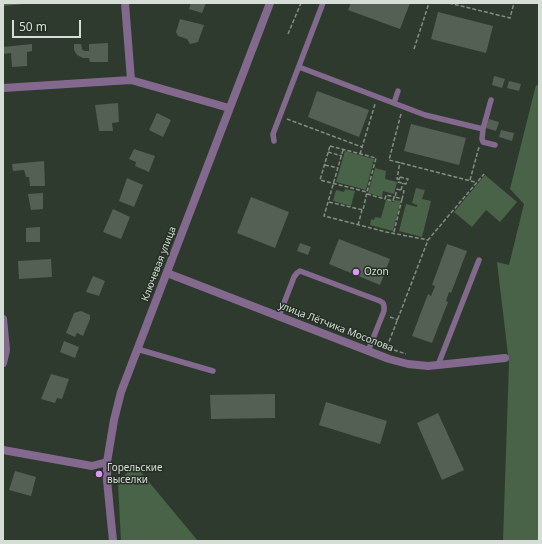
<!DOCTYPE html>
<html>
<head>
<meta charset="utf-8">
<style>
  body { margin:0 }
  #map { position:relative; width:542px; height:544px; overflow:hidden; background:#2f3a2f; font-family:"Noto Sans",sans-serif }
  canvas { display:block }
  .frame { position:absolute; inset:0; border:4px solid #d6ddd6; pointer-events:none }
  .scale { position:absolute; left:12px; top:20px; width:69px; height:18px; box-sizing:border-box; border:2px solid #d6ddd6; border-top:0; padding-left:5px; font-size:12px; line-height:14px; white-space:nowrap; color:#d6ddd6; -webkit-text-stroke:3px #252f25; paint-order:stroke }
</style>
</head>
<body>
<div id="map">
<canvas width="542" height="544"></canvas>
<div class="frame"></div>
<div class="scale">50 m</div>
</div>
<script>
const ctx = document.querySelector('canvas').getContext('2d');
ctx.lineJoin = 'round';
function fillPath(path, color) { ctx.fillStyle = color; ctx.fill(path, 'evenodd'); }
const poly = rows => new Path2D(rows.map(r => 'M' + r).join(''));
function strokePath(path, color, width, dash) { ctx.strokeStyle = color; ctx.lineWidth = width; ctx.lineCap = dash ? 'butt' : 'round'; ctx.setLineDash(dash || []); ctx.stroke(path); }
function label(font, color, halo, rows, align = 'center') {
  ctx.font = font + ' "Noto Sans",sans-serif'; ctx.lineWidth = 3; ctx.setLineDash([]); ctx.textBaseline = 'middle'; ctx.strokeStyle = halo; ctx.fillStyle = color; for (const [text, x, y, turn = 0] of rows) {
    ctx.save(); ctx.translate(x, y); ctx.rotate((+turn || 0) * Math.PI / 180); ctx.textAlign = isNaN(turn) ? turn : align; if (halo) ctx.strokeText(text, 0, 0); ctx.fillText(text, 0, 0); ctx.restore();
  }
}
const green = poly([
  [536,85,539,86,539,541,503,541,509,363,497,262,509,265,524,204,510,189],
  [345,151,374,159,366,190,336,182],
  [375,168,386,171,385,179,397,182,394,194,383,191,382,197,368,193],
  [485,175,517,202,500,222,486,210,472,227,454,212],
  [416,188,425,190,422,199,431,201,422,237,399,231,406,204,417,207,417,205,412,203],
  [345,189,355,191,351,206,333,201,336,190,344,192],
  [386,200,394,202,394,200,401,201,393,231,370,225,371,219,374,220,375,217,381,218],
  [134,464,198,541,121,541,118,484]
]);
const building = poly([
  [3,3,24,3,24,4,3,6],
  [191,3,206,3,202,13,189,9],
  [351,3,410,3,400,29,348,10],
  [438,12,493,26,486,53,431,39],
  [180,19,204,25,198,42,190,44,187,39,178,36,176,32],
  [108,43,108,62,90,62,89,58,83,58,77,55,74,50,74,44,81,44,82,49,84,51,89,51,89,44],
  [32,44,32,51,27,52,27,66,12,67,11,53,3,54,3,47],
  [494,76,505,79,502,88,492,85],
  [509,81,521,84,519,91,507,88],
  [317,91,369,110,359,137,308,117],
  [118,103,119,122,112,123,113,131,99,131,95,105],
  [157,113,171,120,163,137,149,130],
  [489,119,499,122,496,131,486,128],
  [411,124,466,138,459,165,404,151],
  [501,130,514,133,512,141,499,137],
  [134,149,155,156,149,172,135,166,136,162,129,159],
  [44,161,45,186,30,186,29,177,26,177,24,170,13,171,12,164],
  [127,178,143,185,134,207,119,201],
  [43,193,43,209,31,210,28,194],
  [251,197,289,212,275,248,237,233],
  [113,209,130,217,121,239,103,232],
  [40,227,40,242,26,242,26,228],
  [339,239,390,259,380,285,329,264],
  [300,243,311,247,308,255,297,251],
  [447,244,467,251,451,293,449,292,446,301,448,302,432,343,412,336,428,294,431,296,435,286,432,285],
  [51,259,52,277,19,279,18,261],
  [93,276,105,281,99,296,86,292],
  [81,311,90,315,90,319,83,336,77,333,75,337,66,333,74,313],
  [64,341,79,347,75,358,60,352],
  [51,374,69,379,62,399,57,398,55,403,41,399],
  [275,394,275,418,211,419,210,395],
  [326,402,387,421,380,444,319,425],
  [438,413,464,470,442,480,417,423],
  [15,471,36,477,31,496,9,490]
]);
const path = poly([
  [449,3,510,18,514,3],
  [288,34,301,3],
  [414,49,429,3],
  [401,114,389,160,475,182,476,183],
  [287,119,362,147],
  [330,146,376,158,367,192,320,180,330,146],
  [343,150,324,216,386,232,428,240],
  [328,152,342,156],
  [360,154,375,104],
  [325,165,338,168],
  [400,177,408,179,406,184,398,182,400,177],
  [399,179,397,179,400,162],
  [470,180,479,147],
  [397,189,404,191,402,199,395,197,397,189],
  [401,190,403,183],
  [367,194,385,199],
  [394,197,393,201,385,199,386,195,395,197],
  [329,202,363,210,367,192],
  [358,225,362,210],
  [394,232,402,199],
  [390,317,398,320],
  [387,347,428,240,484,174],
  [394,350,406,354]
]);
const lane = poly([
  [299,67,425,115,483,129,491,100],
  [394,103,398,91],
  [483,129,482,139,483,142,495,145],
  [274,141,273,134,323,3],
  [279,316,294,277,297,273,300,271,380,301,383,303,384,306,384,311,368,351],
  [137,349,213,371],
  [438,365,479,260]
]);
const street = poly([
  [125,3,131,80],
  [3,88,131,80,229,108],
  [167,273,389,359,408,364,428,366,505,358],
  [3,319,6,350,3,363],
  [3,450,92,466,107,462],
  [113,541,107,480,107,462,114,420,121,392,270,3]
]);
const markers = [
  [356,272,4,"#db99f5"],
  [99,474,4,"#db99f5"]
];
const streetNames = [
  ["Ключевая улица",159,264,-69],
  ["улица Лётчика Мосолова",336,327,21]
];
const poiNames = [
  ["Ozon",364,272],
  ["Горельские",107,468],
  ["выселки",107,480]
];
fillPath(green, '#496348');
fillPath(building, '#546054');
strokePath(path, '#848d84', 1.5, [4, 2]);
strokePath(lane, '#84698f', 5.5);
strokePath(street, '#84698f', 8);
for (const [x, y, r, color] of markers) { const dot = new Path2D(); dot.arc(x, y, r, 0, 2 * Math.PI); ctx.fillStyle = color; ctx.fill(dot); strokePath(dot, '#252f25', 1.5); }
label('10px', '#d6ddd6', '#252f25', streetNames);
label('10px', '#d6ddd6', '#252f25', poiNames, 'left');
</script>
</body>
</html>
